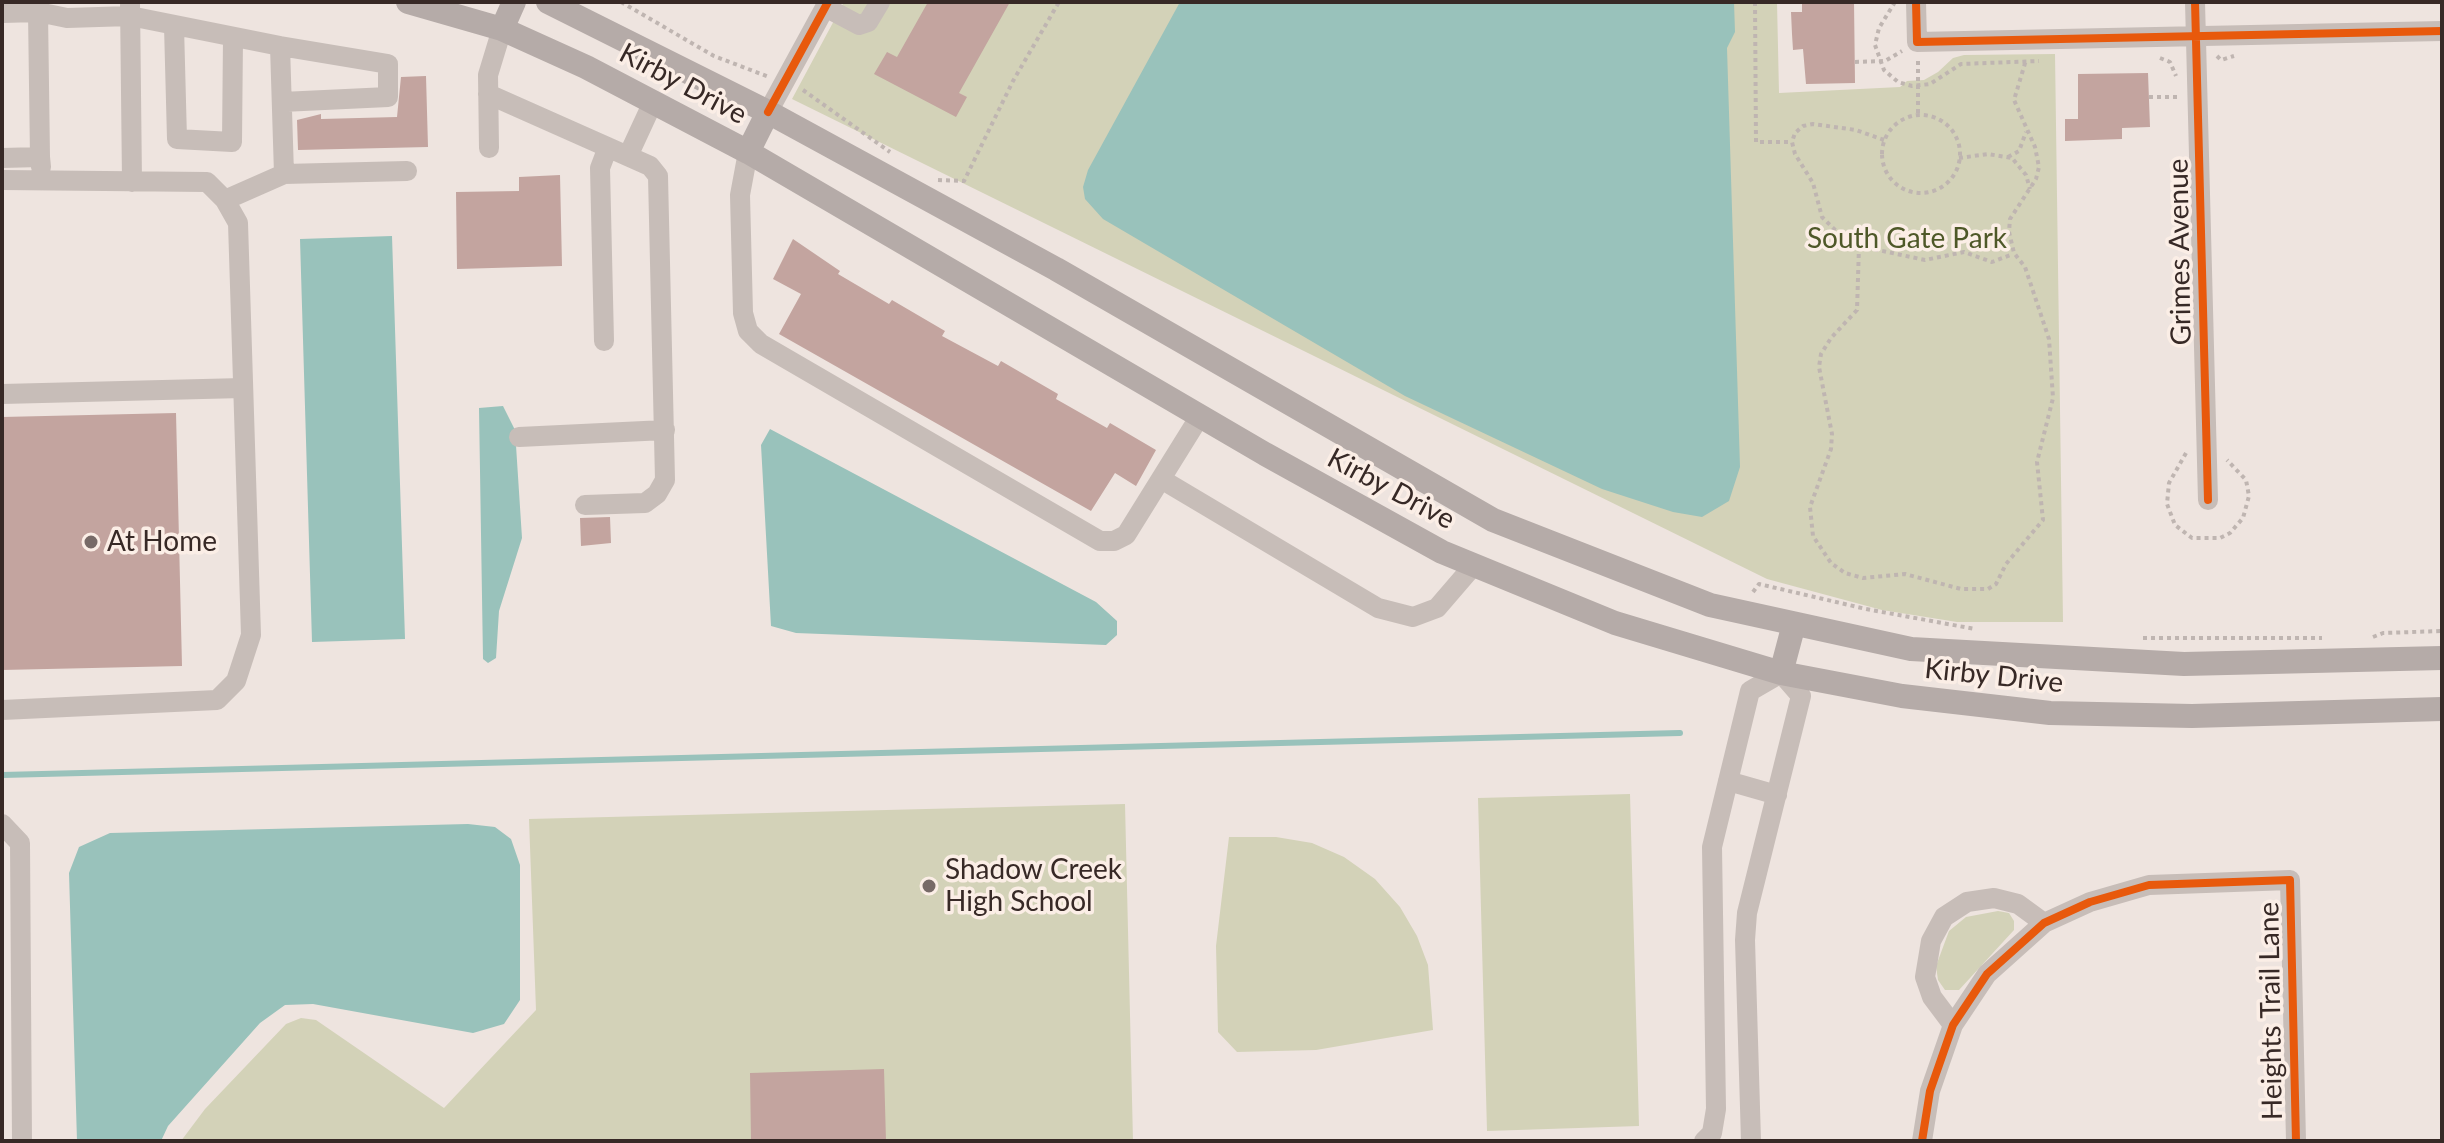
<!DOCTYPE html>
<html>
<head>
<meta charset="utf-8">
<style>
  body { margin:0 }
  #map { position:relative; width:2444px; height:1143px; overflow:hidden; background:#eee4df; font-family:Lato,sans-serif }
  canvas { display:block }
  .frame { position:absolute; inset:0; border:4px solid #372926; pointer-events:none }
</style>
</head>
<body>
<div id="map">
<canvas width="2444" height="1143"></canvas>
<div class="frame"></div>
</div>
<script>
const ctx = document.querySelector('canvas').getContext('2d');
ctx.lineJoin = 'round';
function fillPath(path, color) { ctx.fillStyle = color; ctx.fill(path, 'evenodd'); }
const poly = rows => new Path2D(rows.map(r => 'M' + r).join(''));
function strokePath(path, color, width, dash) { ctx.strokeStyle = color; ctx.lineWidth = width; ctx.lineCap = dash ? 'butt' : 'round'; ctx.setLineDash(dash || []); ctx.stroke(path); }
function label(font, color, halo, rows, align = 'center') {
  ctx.font = font + ' Lato,sans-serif'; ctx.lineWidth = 7; ctx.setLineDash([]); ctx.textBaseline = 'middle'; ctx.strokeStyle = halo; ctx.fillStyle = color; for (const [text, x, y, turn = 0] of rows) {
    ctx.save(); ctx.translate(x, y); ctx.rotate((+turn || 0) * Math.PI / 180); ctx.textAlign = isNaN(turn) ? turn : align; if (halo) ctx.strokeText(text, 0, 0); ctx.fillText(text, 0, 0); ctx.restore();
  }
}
const green = poly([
  [844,2,1777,2,1779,93,1900,87,1907,81,1924,80,1938,72,1953,58,1964,55,2055,54,2063,622,1957,622,1882,610,1767,579,792,99],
  [1630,794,1639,1126,1487,1131,1478,798],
  [1125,804,1133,1141,181,1141,205,1109,286,1024,301,1018,316,1020,444,1108,536,1010,529,819],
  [1229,837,1276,837,1312,843,1344,857,1375,879,1400,907,1417,936,1428,965,1433,1030,1316,1050,1237,1052,1218,1032,1216,946],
  [1998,911,2009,913,2014,921,2014,930,1959,990,1945,990,1938,980,1936,966,1949,931,1966,917]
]);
const water = poly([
  [1180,2,1734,2,1735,32,1727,48,1740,467,1729,501,1702,517,1673,512,1602,489,1405,396,1103,219,1085,199,1083,187,1088,170],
  [392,236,405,639,312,642,300,239],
  [503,406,515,430,522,538,499,611,496,658,488,663,483,659,479,408],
  [770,429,1096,602,1117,621,1117,635,1106,645,796,633,771,626,761,445],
  [468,824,495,827,511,839,520,865,520,1000,504,1024,473,1033,313,1004,285,1005,260,1023,168,1126,161,1141,77,1141,69,873,79,847,110,833]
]);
const stream = poly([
  [2,775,1680,733]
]);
const building = poly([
  [928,2,1010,2,959,93,967,97,956,117,874,74,887,52,897,57],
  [1802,2,1854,2,1855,83,1806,84,1803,49,1793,50,1792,34,1791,12,1802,12],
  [2148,73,2150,127,2122,128,2122,139,2065,141,2065,119,2078,119,2078,74],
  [426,76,428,147,298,150,297,120,321,114,321,119,397,117,401,77],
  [560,175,562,266,457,269,456,192,519,191,519,177],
  [793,239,840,271,838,274,889,304,892,300,945,331,942,336,998,366,1001,361,1058,394,1056,399,1107,428,1110,423,1156,450,1136,486,1115,473,1091,511,779,334,801,294,773,279],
  [176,413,182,666,2,670,2,417],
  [610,517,611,543,581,546,580,518],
  [884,1069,886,1141,751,1141,750,1073]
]);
const path = poly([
  [621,2,714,56,769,77],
  [1755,2,1756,142,1792,142],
  [1895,2,1879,28,1875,45,1884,70,1898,82,1912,86,1930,84,1961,64,2039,61],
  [2217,56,2221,60,2234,56],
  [2160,58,2170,62,2176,76],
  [1918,61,1918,115],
  [1855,62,1885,61,1902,51],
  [803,90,890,152],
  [2149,97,2179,97],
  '1882 154a39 39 0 1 1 78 0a39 39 0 1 1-78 0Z',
  [1884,140,1856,130,1813,124,1803,126,1795,133,1792,142,1795,154,1813,183,1822,217,1834,229,1859,246,1925,260,1964,252,1992,262,2013,254],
  [2008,157,2019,151,2026,132],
  [1959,158,1988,154,2012,158,2026,175,2030,189],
  [938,180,964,181,1013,81,1059,2],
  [1859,246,1857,310,1831,338,1821,354,1819,367,1832,434,1831,449,1810,507,1813,536,1831,563,1845,573,1863,578,1905,574,1961,589,1988,589,1996,584,2006,564,2043,520,2037,462,2053,398,2049,339,2025,267,2014,253,2009,232,2010,219,2036,179,2039,167,2035,147,2014,100,2026,60],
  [2186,453,2169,483,2167,504,2175,525,2192,538,2220,538,2230,533,2243,518,2249,496,2246,480,2227,460],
  [2441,575,2442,575],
  [1753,592,1759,584,1866,609,1975,629],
  [2373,637,2383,633,2442,631],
  [2143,638,2322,638]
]);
const minor = poly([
  [130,2,132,182],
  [1916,2,1917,42,2442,31],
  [2195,2,2208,500],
  [825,7,859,25,868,22,880,2],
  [38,12,40,157],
  [2,13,38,12,67,18,130,16,280,46],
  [174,26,177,139,232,142,233,38],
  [488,94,650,166,658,176,665,480,657,494,645,503,585,505],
  [768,112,828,2],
  [489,148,488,75,502,29],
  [748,152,740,195,743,313,748,331,761,344,1100,541,1114,541,1126,535,1200,416],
  [628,156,653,102],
  [2,158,40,157,41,167],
  [284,174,407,171],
  [2,180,207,182,225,200,238,223,251,635,236,681,217,700,2,710],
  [225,200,284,174,280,46,388,64,388,97,282,102],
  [604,341,600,168,608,147],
  [2,394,243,388],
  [519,437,665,430],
  [1161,479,1378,608,1413,617,1437,608,1474,565],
  [1728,781,1777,795],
  [2,824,20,843,22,1141],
  [1953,1025,1932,997,1925,977,1931,941,1944,917,1967,902,1994,898,2018,904,2044,923],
  [1704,1141,1712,1133,1716,1109,1712,847,1750,691,1781,673,1801,696,1747,913,1745,940,1751,1141],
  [1922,1141,1930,1091,1953,1025,1987,974,2044,923,2090,902,2149,885,2290,880,2296,1141]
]);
const major = poly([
  [408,2,502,29,586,67,748,152,1265,454,1442,552,1615,623,1781,673,1902,696,2050,713,2192,716,2442,709],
  [548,2,768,112,1056,269,1493,520,1710,605,1911,649,2184,664,2442,658],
  [502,29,514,2],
  [748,152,768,112],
  [1781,673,1794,624]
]);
const cycleway = poly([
  [1916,2,1917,42,2442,31],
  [2195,2,2208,500],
  [768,112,828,2],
  [1922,1141,1930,1091,1953,1025,1987,974,2044,923,2090,902,2149,885,2290,880,2296,1141]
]);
const markers = [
  [91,542,8,"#776a67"],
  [929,886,8,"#776a67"]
];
const streetNames = [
  ["Kirby Drive",683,84,28],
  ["Grimes Avenue",2180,252,-91],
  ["Kirby Drive",1391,489,28],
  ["Kirby Drive",1994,676,6],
  ["Heights Trail Lane",2271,1011,-91]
];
const parkNames = [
  ["South Gate Park",1907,239]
];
const poiNames = [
  ["At Home",107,542],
  ["Shadow Creek",945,870],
  ["High School",945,902]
];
fillPath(green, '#d3d2b8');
fillPath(water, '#99c2bb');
strokePath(stream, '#99c2bb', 6);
fillPath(building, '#c3a49f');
strokePath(path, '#bfb5b1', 4, [4, 4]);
strokePath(minor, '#c7bdb8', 20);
strokePath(major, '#b5aba8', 24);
strokePath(cycleway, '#e8590c', 8);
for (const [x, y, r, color] of markers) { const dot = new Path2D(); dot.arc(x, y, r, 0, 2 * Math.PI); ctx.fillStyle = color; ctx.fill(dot); strokePath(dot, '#fbeee6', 3); }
label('28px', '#372926', '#fbeee6', streetNames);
label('28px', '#4e5828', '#fbeee6', parkNames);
label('28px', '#372926', '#fbeee6', poiNames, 'left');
</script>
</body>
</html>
